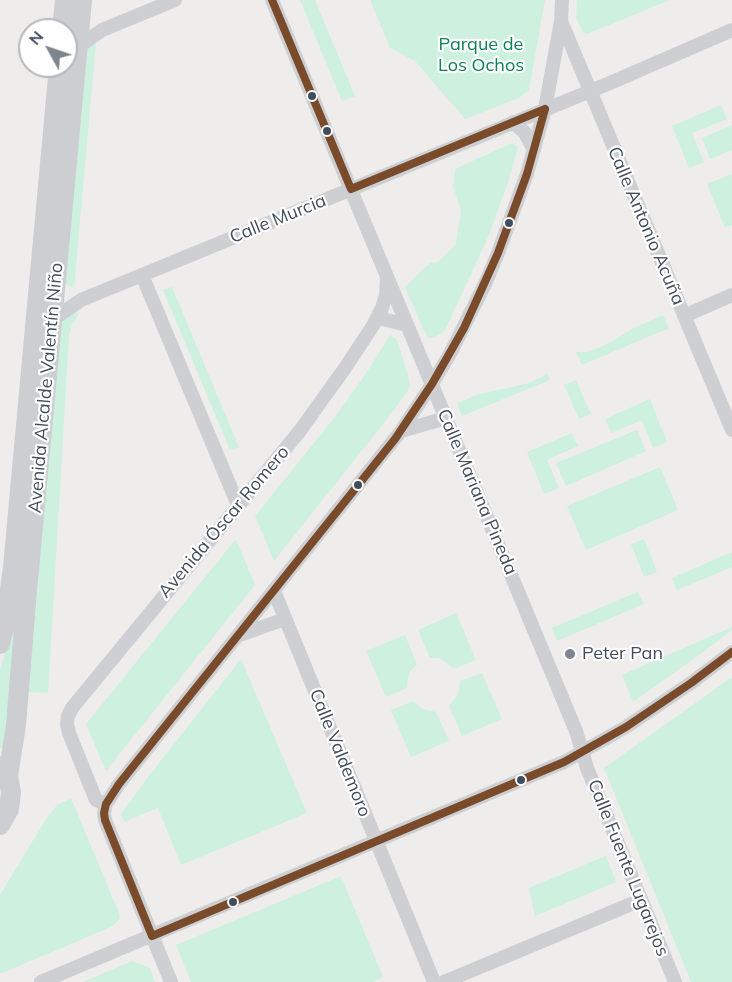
<!DOCTYPE html>
<html>
<head>
<meta charset="utf-8">
<style>
  body { margin:0 }
  #map { position:relative; width:732px; height:982px; overflow:hidden; background:#eeedec; font-family:Mulish,sans-serif }
  canvas { display:block }
  .north { position:absolute; left:18px; top:18px; width:60px; height:60px; box-sizing:border-box; background:#fff; border:2px solid #b3b8bd; border-radius:50%; rotate:310deg; font-size:16px; font-weight:700; line-height:24px; text-align:center; color:#424d5b }
  .north::after { content:''; display:block; margin:auto; width:21px; height:27px; background:#7e858e; clip-path:polygon(50% 0,100% 100%,50% 72%,0 100%) }
</style>
</head>
<body>
<div id="map">
<canvas width="732" height="982"></canvas>
<div class="north">N</div>
</div>
<script>
const ctx = document.querySelector('canvas').getContext('2d');
ctx.lineJoin = 'round';
function fillPath(path, color) { ctx.fillStyle = color; ctx.fill(path, 'evenodd'); }
const poly = rows => new Path2D(rows.map(r => 'M' + r).join(''));
function strokePath(path, color, width, dash) { ctx.strokeStyle = color; ctx.lineWidth = width; ctx.lineCap = dash ? 'butt' : 'round'; ctx.setLineDash(dash || []); ctx.stroke(path); }
function label(font, color, halo, rows, align = 'center') {
  ctx.font = font + ' Mulish,sans-serif'; ctx.lineWidth = 4.5; ctx.setLineDash([]); ctx.textBaseline = 'middle'; ctx.strokeStyle = halo; ctx.fillStyle = color; for (const [text, x, y, turn = 0] of rows) {
    ctx.save(); ctx.translate(x, y); ctx.rotate((+turn || 0) * Math.PI / 180); ctx.textAlign = isNaN(turn) ? turn : align; if (halo) ctx.strokeText(text, 0, 0); ctx.fillText(text, 0, 0); ctx.restore();
  }
}
const green = poly([
  [72,0,75,0,7,753,0,747,0,669,9,638],
  [300,0,315,0,355,96,342,101],
  [370,0,545,0,529,90,519,98,465,119,415,61,390,48],
  [577,0,670,0,587,34,583,32,576,18],
  [96,42,74,288,64,283,83,53,90,43],
  [721,105,727,119,692,133,704,162,689,168,672,126],
  [732,125,732,150,710,159,702,138],
  [512,143,518,147,509,179,489,235,447,326,444,331,439,335,430,338,426,335,405,287,430,263,438,262,456,244,461,210,453,187,455,169],
  [732,174,732,225,725,228,707,184],
  [172,287,239,447,230,450,163,290],
  [77,309,78,316,72,324,69,335,48,693,28,692,39,573,35,572,59,323],
  [663,315,669,328,582,365,576,352,587,352,598,348,611,342,632,329],
  [390,335,397,340,409,379,410,385,409,389,391,414,274,561,255,516,335,417,369,369],
  [547,373,550,380,462,416,457,403,479,394,526,384,540,378],
  [576,380,591,414,579,419,564,385],
  [650,399,667,442,653,448,642,420,611,433,605,419],
  [637,430,646,451,566,486,556,463],
  [572,433,578,446,547,460,559,488,544,494,527,452],
  [660,467,678,510,586,550,567,506],
  [236,539,255,585,106,771,86,724],
  [644,539,657,572,644,577,631,544],
  [732,552,732,567,677,590,672,578],
  [638,592,644,604,557,641,552,628],
  [456,613,476,660,454,669,444,661,439,658,430,658,418,630],
  [732,627,732,630,702,653,633,702,622,675],
  [405,635,417,665,410,671,408,677,407,688,386,697,366,651],
  [241,659,307,813,181,865,158,808,124,822,121,814,148,777],
  [482,673,502,719,462,736,449,706,458,695,460,681],
  [732,677,732,982,691,982,604,768],
  [413,701,422,709,436,712,449,741,411,757,391,710],
  [71,798,119,913,120,918,118,921,111,927,0,974,0,895,46,819,57,805],
  [606,856,616,882,535,916,529,888],
  [341,876,383,977,372,982,191,982,176,945],
  [132,961,150,968,155,982,83,982]
]);
const street = poly([
  [272,0,576,731,587,768,675,982],
  [561,21,732,430],
  [78,47,102,30,175,0],
  [513,122,525,133,534,150],
  [142,275,238,505],
  [684,316,732,295],
  [383,319,407,325],
  [52,320,81,300,610,83,732,30],
  [401,431,446,418],
  [274,591,434,982],
  [237,636,285,619],
  [106,804,96,800,69,733,67,724,68,716,72,708,299,432,345,368,374,324,382,308,386,295,387,278],
  [41,982,564,762,626,727,691,683,732,652],
  [171,982,105,820,104,813,106,804,119,784,401,431,432,384,451,352,486,282,498,253,527,174,545,109,561,21,562,0],
  [444,982,641,900]
]);
const secondary = poly([
  [62,30,65,0],
  [0,644,6,619,13,567,59,66],
  [8,776,16,725,27,591,82,0],
  [0,825,9,809,11,792,8,776,3,766]
]);
const bus1 = poly([
  [272,0,351,189],
  [351,189,545,109],
  [152,936,105,820,104,813,106,804,119,784,395,439,432,384,464,328,498,253,527,174,545,109],
  [152,936,564,762,626,727,691,683,732,652]
]);
const markers = [
  [312,96,5,"#424d5b"],
  [327,131,5,"#424d5b"],
  [509,223,5,"#424d5b"],
  [358,485,5,"#424d5b"],
  [570,654,6,"#7e858e"],
  [521,780,5,"#424d5b"],
  [233,902,5,"#424d5b"]
];
const parkNames = [
  ["Parque de",481,45],
  ["Los Ochos",481,66]
];
const streetNames = [
  ["Calle Murcia",278,219,-22],
  ["Calle Antonio Acuña",646,226,67],
  ["Avenida Alcalde Valentín Niño",46,388,-85],
  ["Calle Mariana Pineda",477,492,67],
  ["Avenida Óscar Romero",224,522,-50],
  ["Calle Valdemoro",340,753,68],
  ["Calle Fuente Lugarejos",628,868,68]
];
const poiNames = [
  ["Peter Pan",582,654]
];
fillPath(green, '#cef0de');
strokePath(street, '#cdcfd2', 14);
strokePath(secondary, '#ccced2', 20);
strokePath(bus1, '#7a4b2a', 8);
for (const [x, y, r, color] of markers) { const dot = new Path2D(); dot.arc(x, y, r, 0, 2 * Math.PI); ctx.fillStyle = color; ctx.fill(dot); strokePath(dot, '#fff', 2); }
label('18px', '#0d8253', '#fff', parkNames);
label('18px', '#424d5b', '#fff', streetNames);
label('18px', '#424d5b', '#fff', poiNames, 'left');
</script>
</body>
</html>
